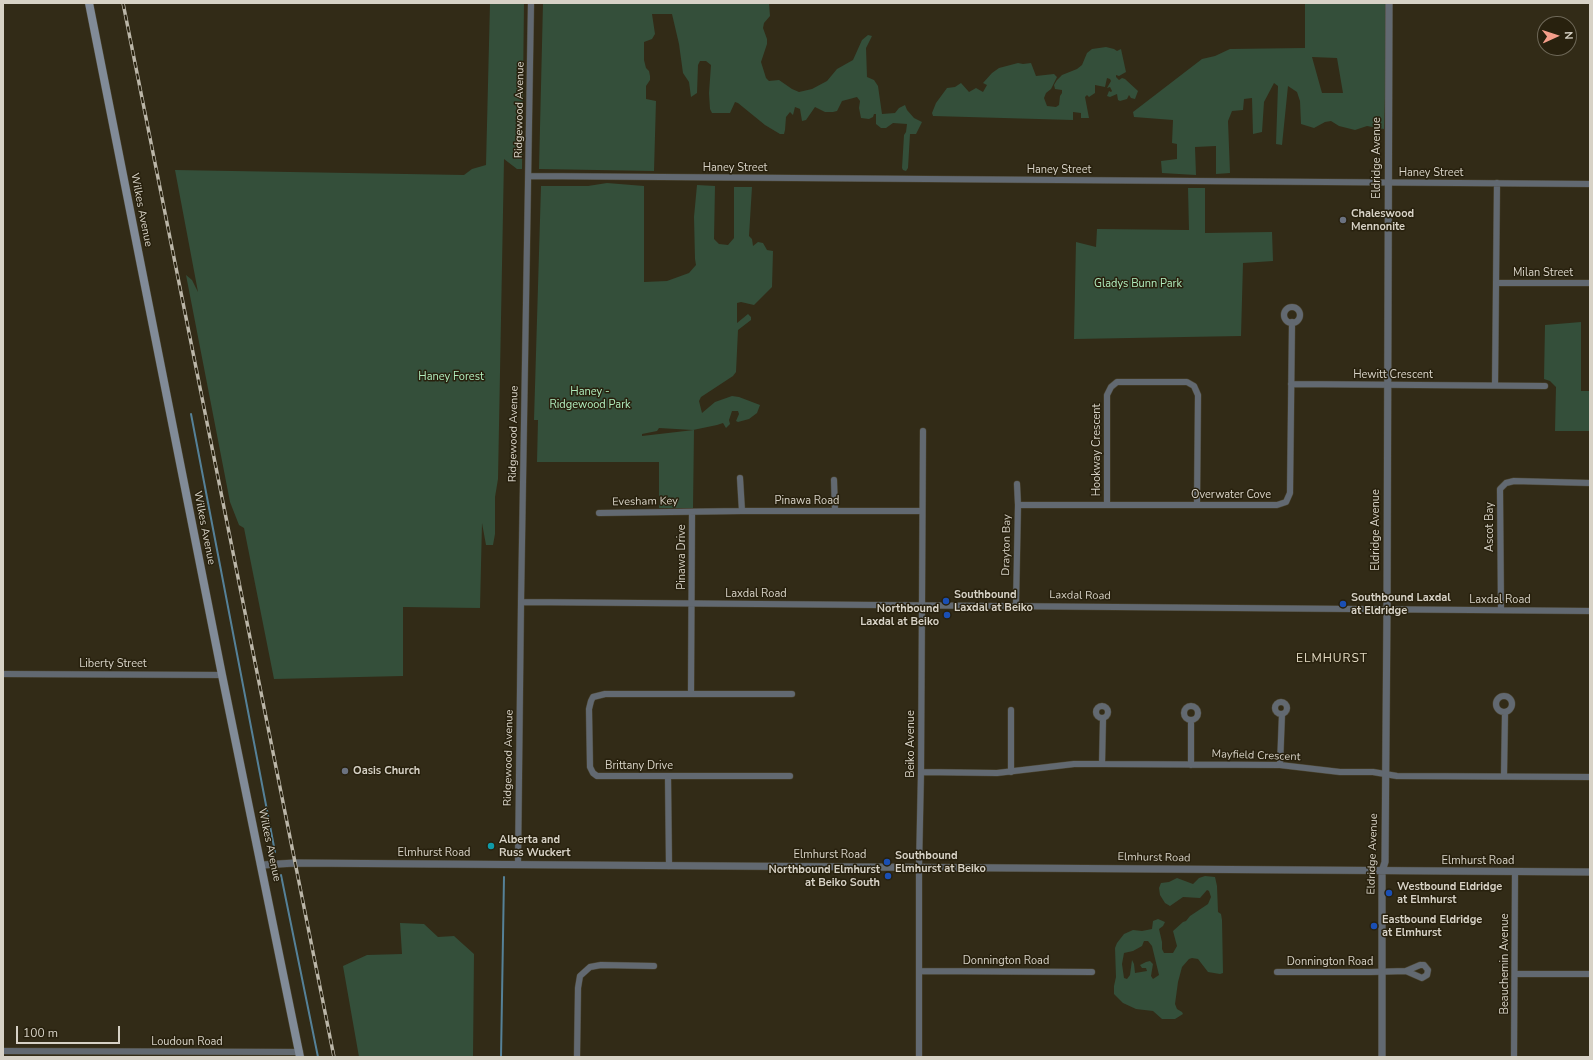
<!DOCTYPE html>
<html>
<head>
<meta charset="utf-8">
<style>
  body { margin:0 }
  #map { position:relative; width:1593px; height:1060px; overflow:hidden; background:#322b17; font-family:"Nunito Sans",sans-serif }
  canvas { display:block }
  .frame { position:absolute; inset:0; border:4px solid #d7d2c6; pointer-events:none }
  .north { position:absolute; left:1537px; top:16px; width:40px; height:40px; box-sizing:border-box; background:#28210e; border:1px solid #6e6858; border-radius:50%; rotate:87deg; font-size:11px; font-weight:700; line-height:16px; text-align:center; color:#d7d2c6 }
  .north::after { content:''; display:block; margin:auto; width:14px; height:18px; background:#f49e8a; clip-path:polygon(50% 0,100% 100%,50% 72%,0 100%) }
  .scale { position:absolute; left:16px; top:1026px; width:104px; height:18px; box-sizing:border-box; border:2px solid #d7d2c6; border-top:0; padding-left:5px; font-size:12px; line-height:14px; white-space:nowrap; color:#d7d2c6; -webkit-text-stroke:3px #28210e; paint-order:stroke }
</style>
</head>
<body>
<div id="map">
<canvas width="1593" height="1060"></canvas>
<div class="frame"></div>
<div class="north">N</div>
<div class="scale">100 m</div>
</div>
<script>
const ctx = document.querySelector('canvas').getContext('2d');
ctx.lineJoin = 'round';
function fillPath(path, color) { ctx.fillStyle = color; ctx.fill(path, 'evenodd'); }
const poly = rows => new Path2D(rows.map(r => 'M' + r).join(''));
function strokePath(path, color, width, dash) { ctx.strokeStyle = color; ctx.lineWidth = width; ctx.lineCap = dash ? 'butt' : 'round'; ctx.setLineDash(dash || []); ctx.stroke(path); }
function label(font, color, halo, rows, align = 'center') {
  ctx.font = font + ' "Nunito Sans",sans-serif'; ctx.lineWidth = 3; ctx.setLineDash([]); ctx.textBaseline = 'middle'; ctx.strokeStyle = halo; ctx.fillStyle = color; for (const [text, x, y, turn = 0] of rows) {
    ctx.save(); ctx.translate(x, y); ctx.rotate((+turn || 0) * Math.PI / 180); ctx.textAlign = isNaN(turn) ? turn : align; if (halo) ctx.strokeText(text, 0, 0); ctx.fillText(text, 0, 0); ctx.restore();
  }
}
const green = poly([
  [490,3,524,3,522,169,517,169,504,159,498,479,495,497,495,534,493,545,486,545,482,523,480,608,403,607,403,676,274,679,244,528,239,525,230,502,186,275,192,280,198,292,175,170,464,175,472,169,486,165],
  [543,3,769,3,770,16,764,23,763,28,767,39,767,44,761,62,766,78,769,81,779,80,792,89,799,92,812,89,827,81,837,69,853,60,862,40,868,35,872,36,866,48,867,77,874,80,878,86,882,114,895,113,899,108,905,105,907,110,914,118,922,122,916,134,910,134,908,168,906,171,903,170,902,168,904,135,906,132,907,124,893,123,886,128,881,128,876,124,876,114,874,114,873,117,869,119,861,118,859,108,860,101,857,97,842,101,837,111,833,112,825,112,815,107,806,120,802,121,800,109,795,107,793,115,790,112,786,117,785,130,784,134,780,134,765,125,738,103,735,102,730,113,712,113,710,109,709,93,711,65,706,61,700,61,698,65,697,93,691,97,689,82,683,73,679,44,672,14,652,14,655,34,652,39,644,42,644,60,646,68,649,71,650,76,650,80,646,86,646,99,656,101,654,171,539,169],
  [1305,3,1388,3,1384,129,1367,126,1355,130,1339,126,1331,121,1325,122,1314,128,1301,124,1300,101,1297,92,1288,86,1282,145,1276,144,1278,86,1274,83,1264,102,1262,132,1253,134,1252,98,1244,99,1243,110,1232,111,1228,121,1230,173,1216,174,1216,146,1195,147,1196,175,1162,173,1161,161,1177,159,1177,144,1172,143,1173,120,1134,117,1133,112,1202,59,1215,56,1230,49,1305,48],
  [1312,57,1337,58,1343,93,1322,93],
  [1106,47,1114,49,1117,51,1121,49,1126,72,1119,76,1116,75,1116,77,1119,80,1122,78,1125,79,1138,91,1135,99,1131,98,1129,95,1127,99,1120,101,1118,100,1117,94,1110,97,1107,96,1109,91,1111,92,1112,91,1110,87,1107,88,1111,81,1110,79,1107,78,1105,87,1095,85,1095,93,1089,97,1087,95,1085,97,1089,118,1081,118,1081,113,1073,112,1073,120,933,116,932,113,936,103,947,88,955,87,961,83,969,92,976,88,983,92,987,85,983,83,992,73,999,68,1018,63,1023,64,1031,63,1036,76,1054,74,1057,77,1051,89,1046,93,1044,98,1047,106,1056,107,1059,105,1060,96,1062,93,1062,90,1055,89,1054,85,1057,80,1062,75,1077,69,1082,65,1087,53,1092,49],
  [607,183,644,186,644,282,667,281,689,273,696,265,695,259,694,217,697,185,715,186,714,239,719,244,728,245,734,238,734,187,752,187,749,236,752,239,753,246,758,242,763,243,767,250,773,251,772,287,754,305,741,302,737,303,737,323,748,314,751,317,751,320,738,330,736,372,733,376,701,397,699,401,702,413,715,402,732,396,739,397,760,405,757,413,749,419,738,422,736,421,739,414,738,411,732,411,729,420,730,424,726,428,723,423,717,425,693,430,659,428,657,431,642,434,642,436,694,430,693,508,659,508,659,462,537,462,538,420,534,420,541,186,588,186],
  [1188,188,1205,188,1205,233,1272,232,1273,261,1243,263,1241,336,1074,339,1076,242,1096,247,1097,229,1189,230],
  [1581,322,1581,391,1590,391,1590,431,1555,431,1556,387,1550,381,1544,379,1545,325],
  [1205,876,1215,877,1217,886,1218,912,1221,914,1222,920,1223,973,1220,974,1208,972,1198,959,1192,958,1189,959,1182,967,1178,982,1175,1004,1177,1009,1182,1012,1183,1014,1175,1019,1162,1019,1153,1011,1136,1009,1123,1003,1114,994,1114,986,1116,977,1115,948,1117,943,1124,934,1133,930,1142,931,1152,929,1153,921,1158,919,1165,922,1163,926,1159,929,1162,942,1162,949,1164,953,1173,953,1177,946,1173,931,1183,922,1186,921,1190,916,1208,904,1211,897,1209,891,1207,890,1200,898,1183,897,1170,906,1165,903,1160,895,1159,888,1161,883,1169,882,1177,878,1193,884,1199,878],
  [1144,941,1148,941,1152,946,1159,975,1153,979,1151,976,1153,964,1150,961,1146,962,1140,965,1142,968,1146,968,1147,971,1135,973,1134,964,1132,960,1130,975,1127,979,1124,978,1122,964,1124,953,1133,951,1142,946],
  [400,923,424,924,438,937,454,936,474,954,473,1057,359,1057,343,966,367,955,402,954]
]);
const stream = poly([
  [191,414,275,852],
  [281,875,318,1057],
  [501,1057,504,877]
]);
const minor = poly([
  [529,176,1590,184],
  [1496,283,1590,283],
  '1284 315a8 8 0 1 1 16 0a8 8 0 1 1-16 0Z',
  [1291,384,1545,386],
  [1495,385,1497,183],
  [740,478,742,511],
  [834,480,835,511],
  [1107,504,1107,395,1111,387,1117,382,1187,382,1194,386,1198,395,1197,505],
  [1018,505,1277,505,1286,502,1290,493,1292,322],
  [599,513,742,511,922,511],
  [521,602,1590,611],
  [1016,605,1018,505,1017,484],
  [1501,610,1500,489,1506,483,1514,481,1590,483],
  [3,674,222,675],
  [691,693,692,512],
  '1496 704a8 8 0 1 1 16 0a8 8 0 1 1-16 0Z',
  '1275 708a6 6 0 1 1 12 0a6 6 0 1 1-12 0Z',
  '1096 712a6 6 0 1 1 12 0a6 6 0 1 1-12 0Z',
  '1184 713a7 7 0 1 1 14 0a7 7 0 1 1-14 0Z',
  [1011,710,1011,772],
  [1191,720,1191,765],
  [1102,764,1103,719],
  [1280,765,1282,714],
  [921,772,997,773,1074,764,1102,764,1280,765,1340,772,1373,772,1397,776,1590,777],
  [668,776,669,866],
  [790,776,597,776,593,773,590,767,589,709,591,701,593,697,605,694,792,694],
  [1504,776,1505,713],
  [518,864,521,602,531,3],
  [1420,965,1424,965,1428,970,1427,975,1422,978,1406,971,1420,965],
  [919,971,1092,972],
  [1277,972,1371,972,1406,971],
  [1515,974,1590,974],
  [3,1051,300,1052],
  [577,1057,578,988,580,976,590,967,601,965,654,966],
  [919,1057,919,867,921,772,923,431],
  [1514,1057,1515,872]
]);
const tertiary = poly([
  [262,865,295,863,433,864,1590,872],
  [1382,1057,1382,871,1385,862,1387,609,1389,3]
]);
const secondary = poly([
  [89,3,222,675,300,1057]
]);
const rail = poly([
  [123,3,334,1057]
]);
const markers = [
  [1343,220,4,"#6b7280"],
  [946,601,4,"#1a4fb4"],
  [1343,604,4,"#1a4fb4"],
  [947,615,4,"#1a4fb4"],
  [345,771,4,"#6b7280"],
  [491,846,4,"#0f9aa8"],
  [887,862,4,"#1a4fb4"],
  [888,876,4,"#1a4fb4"],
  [1389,893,4,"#1a4fb4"],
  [1374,926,4,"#1a4fb4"]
];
const streetNames = [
  ["Ridgewood Avenue",520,110,-89],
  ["Eldridge Avenue",1377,158,-90],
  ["Haney Street",735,168],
  ["Haney Street",1059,170],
  ["Haney Street",1431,173],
  ["Wilkes Avenue",141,210,79],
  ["Milan Street",1543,273],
  ["Hewitt Crescent",1393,375],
  ["Ridgewood Avenue",514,434,-89],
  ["Hookway Crescent",1097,450,-90],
  ["Overwater Cove",1231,495],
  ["Pinawa Road",807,501],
  ["Evesham Key",645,502,-1],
  ["Ascot Bay",1490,527,-90],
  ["Wilkes Avenue",204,528,79],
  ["Eldridge Avenue",1376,530,-90],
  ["Drayton Bay",1007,545,-89],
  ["Pinawa Drive",682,557,-90],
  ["Laxdal Road",756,594],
  ["Laxdal Road",1080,596,1],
  ["Laxdal Road",1500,600],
  ["Liberty Street",113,664],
  ["Beiko Avenue",911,744,-90],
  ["Mayfield Crescent",1256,756,2],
  ["Ridgewood Avenue",509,758,-89],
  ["Brittany Drive",639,766],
  ["Wilkes Avenue",269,845,78],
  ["Elmhurst Road",434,853],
  ["Eldridge Avenue",1373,854,-88],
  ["Elmhurst Road",830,855],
  ["Elmhurst Road",1154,858,1],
  ["Elmhurst Road",1478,861],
  ["Donnington Road",1006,961],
  ["Donnington Road",1330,962],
  ["Beauchemin Avenue",1505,964,-90],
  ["Loudoun Road",187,1042]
];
const poiNames = [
  ["Chaleswood",1351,214],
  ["Mennonite",1351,227],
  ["Southbound",954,595],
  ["Laxdal at Beiko",954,608],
  ["Southbound Laxdal",1351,598],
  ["at Eldridge",1351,611],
  ["Northbound",939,609,"right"],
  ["Laxdal at Beiko",939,622,"right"],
  ["Oasis Church",353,771],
  ["Alberta and",499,840],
  ["Russ Wuckert",499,853],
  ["Southbound",895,856],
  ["Elmhurst at Beiko",895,869],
  ["Northbound Elmhurst",880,870,"right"],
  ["at Beiko South",880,883,"right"],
  ["Westbound Eldridge",1397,887],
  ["at Elmhurst",1397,900],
  ["Eastbound Eldridge",1382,920],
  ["at Elmhurst",1382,933]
];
const parkNames = [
  ["Gladys Bunn Park",1138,284],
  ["Haney Forest",451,377],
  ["Haney -",590,392],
  ["Ridgewood Park",590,405]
];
const neighbourhoodNames = [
  ["ELMHURST",1332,659]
];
fillPath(green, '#344f3a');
strokePath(stream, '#558198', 2);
strokePath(minor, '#4c4633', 7);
strokePath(tertiary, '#4c4633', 8);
strokePath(secondary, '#4c4633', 9);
strokePath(minor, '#626971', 6);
strokePath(tertiary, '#626971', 7);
strokePath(secondary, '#818b98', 8);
strokePath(rail, '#bbb6a8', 3.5);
strokePath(rail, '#28210e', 2, [6]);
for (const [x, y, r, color] of markers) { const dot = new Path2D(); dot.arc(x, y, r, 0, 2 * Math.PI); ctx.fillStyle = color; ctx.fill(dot); strokePath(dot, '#28210e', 1.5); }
label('11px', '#d7d2c6', '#28210e', streetNames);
label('bold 11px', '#d7d2c6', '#28210e', poiNames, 'left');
label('11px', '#b0edbd', '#28210e', parkNames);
ctx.letterSpacing = '1px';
label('12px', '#e3dac2', '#28210e', neighbourhoodNames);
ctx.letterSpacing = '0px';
</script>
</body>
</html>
